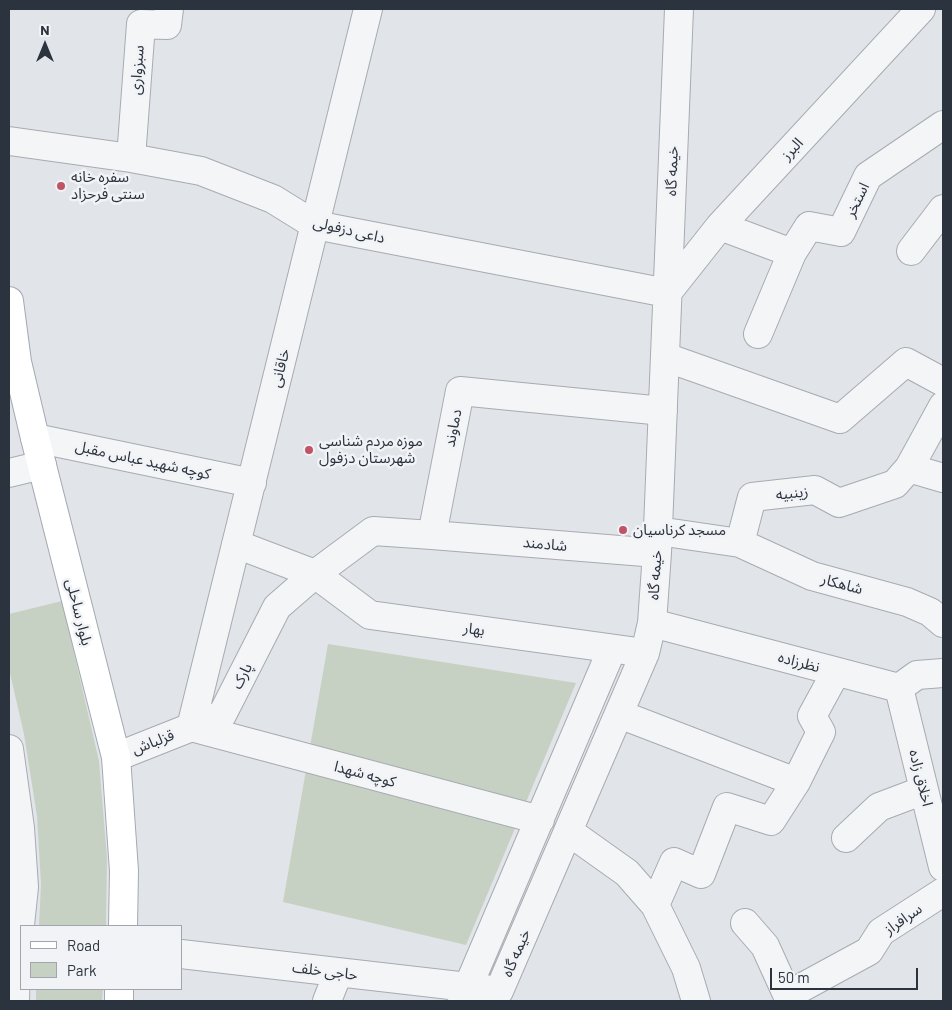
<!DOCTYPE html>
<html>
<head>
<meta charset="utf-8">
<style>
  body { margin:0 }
  #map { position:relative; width:952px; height:1010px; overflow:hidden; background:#e1e4e8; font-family:Barlow,sans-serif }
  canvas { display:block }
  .frame { position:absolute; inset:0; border:10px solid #2b333e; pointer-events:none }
  .legend { position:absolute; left:20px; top:925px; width:162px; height:65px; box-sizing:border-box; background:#f1f3f6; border:1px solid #a2a6ac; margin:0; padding:6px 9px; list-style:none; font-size:15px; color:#2b333e }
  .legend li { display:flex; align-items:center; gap:10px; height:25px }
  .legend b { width:25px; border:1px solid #a2a6ac }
  .north { position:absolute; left:20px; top:20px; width:50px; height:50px; -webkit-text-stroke:4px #f1f3f6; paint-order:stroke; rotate:0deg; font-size:14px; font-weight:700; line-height:20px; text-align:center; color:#2b333e }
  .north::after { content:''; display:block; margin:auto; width:18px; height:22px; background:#2b333e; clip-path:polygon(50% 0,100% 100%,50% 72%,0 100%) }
  .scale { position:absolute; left:770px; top:968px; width:148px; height:22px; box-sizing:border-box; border:2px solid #2b333e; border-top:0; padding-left:6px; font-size:15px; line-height:18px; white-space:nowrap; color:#2b333e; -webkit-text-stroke:4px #f1f3f6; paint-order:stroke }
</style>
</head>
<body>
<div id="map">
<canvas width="952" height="1010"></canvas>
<div class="frame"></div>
<ul class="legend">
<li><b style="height:6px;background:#fff"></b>Road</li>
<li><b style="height:14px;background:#c7d1c3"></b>Park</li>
</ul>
<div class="north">N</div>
<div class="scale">50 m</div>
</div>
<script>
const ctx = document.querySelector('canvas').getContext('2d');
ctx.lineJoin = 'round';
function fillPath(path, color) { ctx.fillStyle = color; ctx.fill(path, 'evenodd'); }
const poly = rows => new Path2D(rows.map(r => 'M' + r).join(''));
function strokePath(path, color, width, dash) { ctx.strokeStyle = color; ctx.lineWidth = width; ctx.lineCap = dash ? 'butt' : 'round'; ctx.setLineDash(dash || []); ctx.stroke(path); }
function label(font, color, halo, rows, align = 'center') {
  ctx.font = font + ' Barlow,"Noto Sans Arabic",sans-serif'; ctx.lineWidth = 5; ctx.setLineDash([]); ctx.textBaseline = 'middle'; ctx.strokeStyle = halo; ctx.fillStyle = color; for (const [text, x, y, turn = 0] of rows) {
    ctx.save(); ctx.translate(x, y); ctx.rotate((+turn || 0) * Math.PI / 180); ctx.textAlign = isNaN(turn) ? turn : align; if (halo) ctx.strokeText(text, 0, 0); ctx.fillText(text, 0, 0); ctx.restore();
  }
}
const green = poly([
  [62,601,99,761,107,858,106,926,39,926,41,884,37,816,24,734,9,669,9,614],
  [328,644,576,683,466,945,283,902],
  [36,989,103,989,102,1001,36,1001]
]);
const minor = poly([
  [9,141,131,158,201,171,273,199,315,225,667,293,720,226,921,9],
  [131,158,141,24,167,25,169,9],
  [720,226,792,253,809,226,841,232,868,176,943,125],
  [911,251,943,209],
  [758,334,792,253],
  [665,357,840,419,906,362,943,382],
  [35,438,252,483],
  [909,468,943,478],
  [9,473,42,465],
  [658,531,740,543,752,497,815,490,839,503,895,484,909,468,943,406],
  [432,535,657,553],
  [740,543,812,576,907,602,930,612,943,623],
  [236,544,315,574,370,615,645,653],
  [652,623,899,688,917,675,943,673],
  [899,688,943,867],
  [619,714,796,782],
  [191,727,368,9],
  [191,727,540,820],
  [9,749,20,828,24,887,16,963,15,1001],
  [116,757,222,715,277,607,315,574,373,531,432,535,460,391,663,411],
  [568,831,627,873,655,905,686,968,696,1001],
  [846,838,879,807,924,790],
  [655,905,674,862,701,874,727,807,771,821,796,782,821,732,812,716,836,672],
  [745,923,765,946,790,1001],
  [181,954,485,989],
  [499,991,645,653,652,623,657,553,679,9],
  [788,995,869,951,881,932,943,892],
  [327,1001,338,973],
  [462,1001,612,649]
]);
const major = poly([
  [9,301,17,362,35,438,116,757,124,871,123,926],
  [119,1001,119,989]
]);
const markers = [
  [61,186,5,"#c05466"],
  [309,450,5,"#c05466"],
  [623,530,5,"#c05466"]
];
const streetNames = [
  ["سبزواری",137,70,-86],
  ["البرز",792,149,-47],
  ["خیمه گاه",672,171,-88],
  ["استخر",857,200,-64],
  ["داعی دزفولی",349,230,13],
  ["خاقانی",280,368,-76],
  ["دماوند",453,428,-79],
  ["کوچه شهید عباس مقبل",143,460,12],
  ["زینبیه",792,493,-6],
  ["شادمند",545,544,5],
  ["خیمه گاه",655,575,-86],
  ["شاهکار",842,584,15],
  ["بلوار ساحلی",79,612,76],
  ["بهار",474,629,8],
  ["نظرزاده",799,662,15],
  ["پارک",242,676,-63],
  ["قزلباش",153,742,-21],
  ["کوچه شهدا",365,774,15],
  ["اخلاق زاده",921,778,76],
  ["سرافراز",903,919,-35],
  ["خیمه گاه",516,953,-67],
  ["حاجی خلف",325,971,7]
];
const poiNames = [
  ["سفره خانه",71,177],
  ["سنتی فرحزاد",71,194],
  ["موزه مردم شناسی",319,441],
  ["شهرستان دزفول",319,458],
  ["مسجد کرناسیان",633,530]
];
fillPath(green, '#c7d1c3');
strokePath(minor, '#a7abb2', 30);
strokePath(major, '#a2a9b3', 30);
strokePath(minor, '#f4f5f7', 28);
strokePath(major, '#fff', 28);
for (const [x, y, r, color] of markers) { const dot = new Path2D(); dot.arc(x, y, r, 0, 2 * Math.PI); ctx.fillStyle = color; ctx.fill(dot); strokePath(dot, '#f1f3f6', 2); }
label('15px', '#2b333e', '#f1f3f6', streetNames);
label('15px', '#2b333e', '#f1f3f6', poiNames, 'left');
</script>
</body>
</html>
